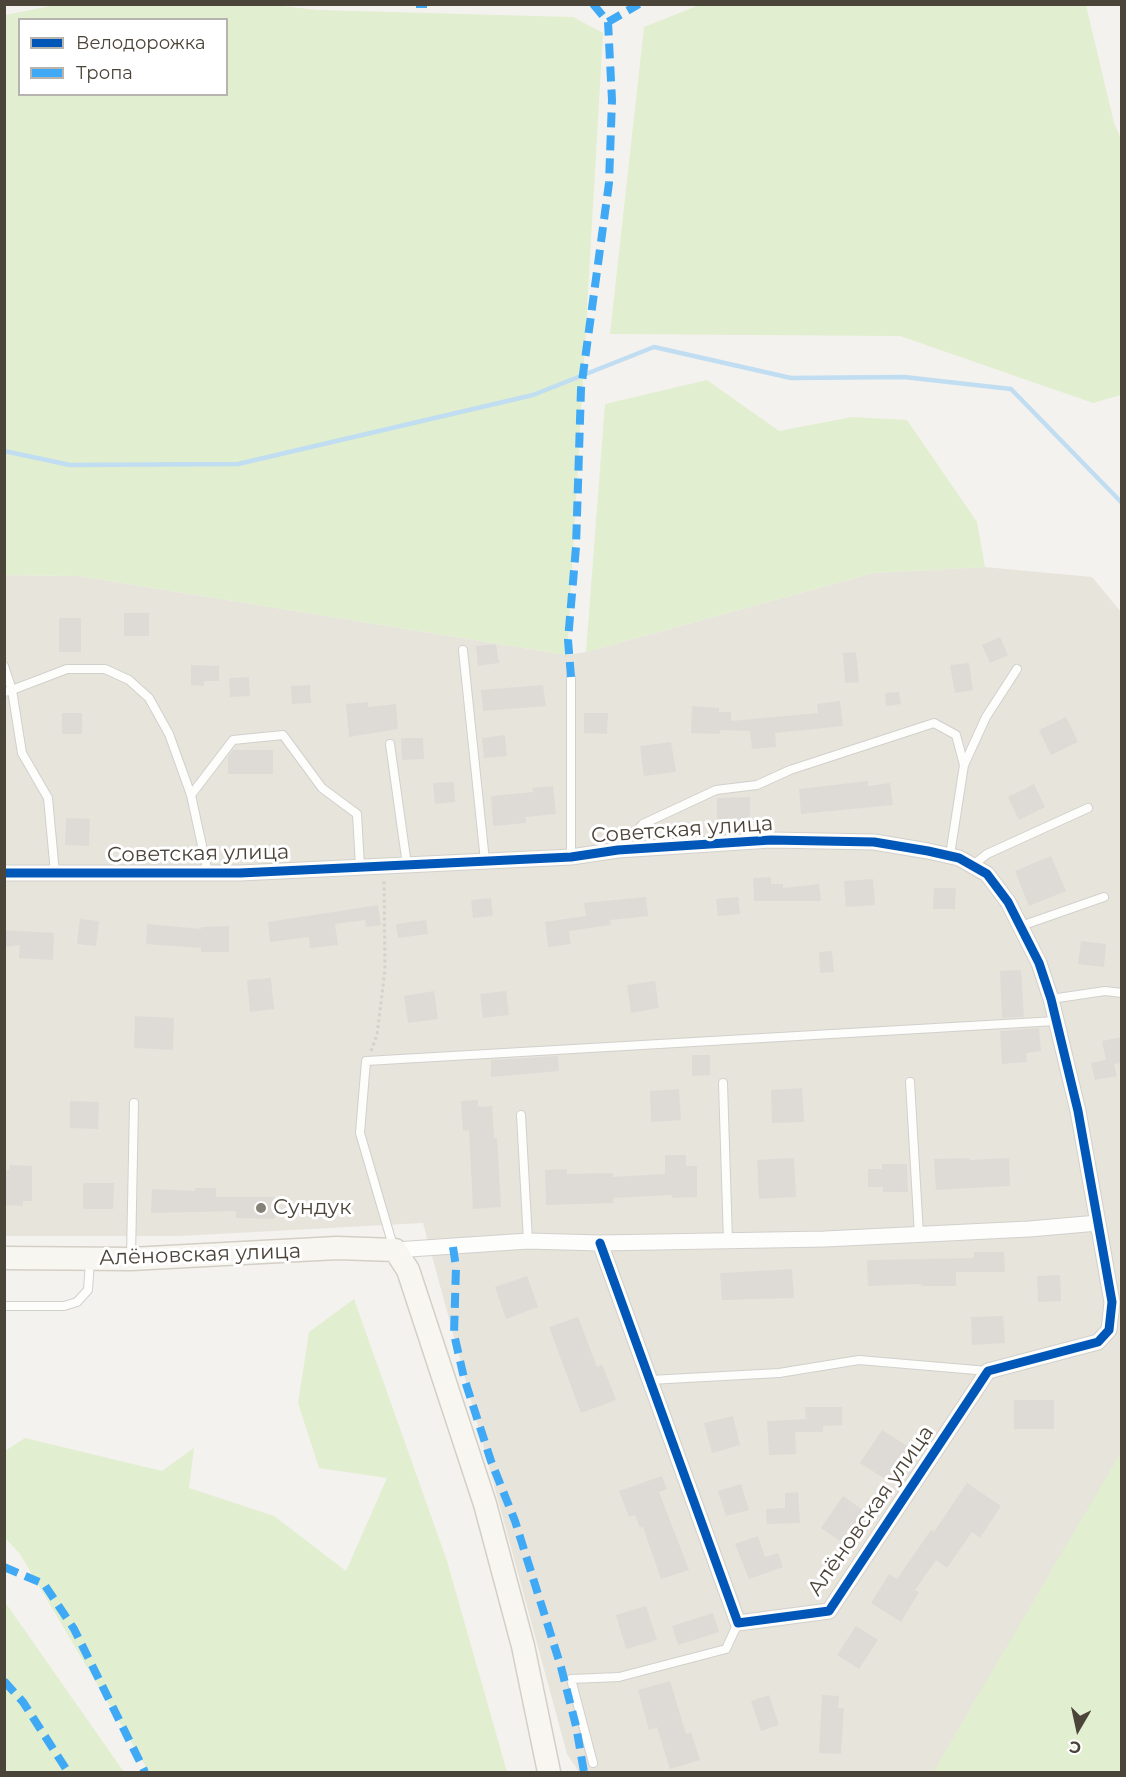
<!DOCTYPE html>
<html>
<head>
<meta charset="utf-8">
<style>
  body { margin:0 }
  #map { position:relative; width:1126px; height:1777px; overflow:hidden; background:#f4f2ee; font-family:Montserrat,sans-serif }
  canvas { display:block }
  .frame { position:absolute; inset:0; border:6px solid #4b4439; pointer-events:none }
  .legend { position:absolute; left:18px; top:18px; width:210px; height:78px; box-sizing:border-box; background:#fff; border:2px solid #b7b4b0; margin:0; padding:8px 10px; list-style:none; font-size:18px; color:#4b4439 }
  .legend li { display:flex; align-items:center; gap:12px; height:30px }
  .legend b { width:30px; border:2px solid #b7b4b0 }
  .north { position:absolute; left:1048px; top:1699px; width:60px; height:60px; -webkit-text-stroke:4px #fff; paint-order:stroke; rotate:189deg; font-size:16px; font-weight:700; line-height:24px; text-align:center; color:#4b4439 }
  .north::after { content:''; display:block; margin:auto; width:21px; height:27px; background:#4b4439; clip-path:polygon(50% 0,100% 100%,50% 72%,0 100%) }
</style>
</head>
<body>
<div id="map">
<canvas width="1126" height="1777"></canvas>
<div class="frame"></div>
<ul class="legend">
<li><b style="height:8px;background:#0057b8"></b>Велодорожка</li>
<li><b style="height:8px;background:#3fa9f5"></b>Тропа</li>
</ul>
<div class="north">С</div>
</div>
<script>
const ctx = document.querySelector('canvas').getContext('2d');
ctx.lineJoin = 'round';
function fillPath(path, color) { ctx.fillStyle = color; ctx.fill(path, 'evenodd'); }
const poly = rows => new Path2D(rows.map(r => 'M' + r).join(''));
function strokePath(path, color, width, dash) { ctx.strokeStyle = color; ctx.lineWidth = width; ctx.lineCap = dash ? 'butt' : 'round'; ctx.setLineDash(dash || []); ctx.stroke(path); }
function label(font, color, halo, rows, align = 'center') {
  ctx.font = font + ' Montserrat,sans-serif'; ctx.lineWidth = 6; ctx.setLineDash([]); ctx.textBaseline = 'middle'; ctx.strokeStyle = halo; ctx.fillStyle = color; for (const [text, x, y, turn = 0] of rows) {
    ctx.save(); ctx.translate(x, y); ctx.rotate((+turn || 0) * Math.PI / 180); ctx.textAlign = isNaN(turn) ? turn : align; if (halo) ctx.strokeText(text, 0, 0); ctx.fillText(text, 0, 0); ctx.restore();
  }
}
const residential = poly([
  [985,567,1092,577,1121,612,1121,1474,936,1772,579,1772,567,1754,423,1223,180,1236,5,1236,5,575,79,576,567,655,586,652,873,573]
]);
const green = poly([
  [702,4,1086,5,1114,123,1121,139,1121,395,1093,403,900,336,610,334,644,27],
  [56,5,265,4,317,10,573,17,603,33,567,655,79,576,5,575,5,15],
  [20,20,226,20,226,94,20,94],
  [707,380,779,431,852,417,907,420,977,522,985,567,873,573,586,652,605,404],
  [354,1299,447,1561,507,1772,149,1772,20,1554,5,1538,5,1451,25,1438,162,1471,194,1448,189,1488,274,1516,346,1571,387,1478,319,1468,298,1403,309,1332],
  [1121,1452,1121,1772,933,1772],
  [4,1602,5,1602,124,1772,5,1772]
]);
const stream = poly([
  [4,451,70,465,238,464,533,395,654,347,791,378,904,377,1011,389,1122,503]
]);
const building = poly([
  [124,613,149,613,149,636,124,636],
  [59,618,81,618,81,652,59,652],
  [1000,637,1008,655,990,663,982,645],
  [496,644,499,663,478,666,476,646],
  [856,652,859,682,845,683,843,653],
  [969,663,973,690,955,693,950,665],
  [191,665,219,666,219,681,204,681,204,686,191,685],
  [249,677,250,696,230,697,229,678],
  [310,685,311,703,292,704,291,686],
  [543,685,546,706,483,711,481,690],
  [899,692,901,704,886,706,885,693],
  [840,701,843,726,775,733,776,747,752,749,750,731,720,730,720,734,691,733,692,706,719,708,719,712,731,712,731,721,818,713,817,704],
  [368,702,368,707,396,704,398,729,349,737,346,704],
  [62,713,82,713,82,734,62,734],
  [584,713,608,713,607,734,584,733],
  [1066,717,1078,742,1051,755,1039,730],
  [505,735,507,756,484,758,482,738],
  [401,738,423,738,424,759,402,760],
  [671,742,676,772,644,776,640,746],
  [233,750,273,750,273,774,228,774,228,757],
  [868,781,868,786,890,783,893,805,801,814,799,789],
  [454,782,455,802,435,804,433,783],
  [1034,784,1045,807,1019,820,1008,797],
  [553,786,556,814,526,817,526,823,493,826,491,796,533,792,532,788],
  [750,797,750,826,717,827,717,798],
  [66,818,90,819,89,846,65,845],
  [1051,856,1066,891,1029,906,1015,871],
  [771,877,771,884,783,884,783,888,819,884,821,901,754,901,753,878],
  [873,879,875,905,846,907,844,881],
  [934,888,956,888,955,909,933,909],
  [646,897,648,916,610,920,611,925,569,931,571,944,548,947,545,922,586,916,584,903],
  [738,897,740,914,718,916,716,899],
  [491,898,493,916,473,918,471,900],
  [378,905,381,925,366,927,365,920,335,924,338,945,310,948,309,937,270,942,268,922],
  [80,919,99,921,96,946,77,944],
  [426,920,428,934,398,938,396,924],
  [147,924,201,929,201,927,229,926,229,952,201,952,201,948,146,944],
  [4,930,54,933,53,960,19,958,20,945,4,947],
  [1081,941,1106,944,1104,967,1078,964],
  [832,951,834,972,820,973,819,952],
  [1021,970,1024,1017,1002,1018,1000,971],
  [271,978,274,1009,250,1012,247,980],
  [655,981,659,1008,631,1013,627,985],
  [434,991,438,1019,408,1023,404,996],
  [506,991,509,1015,483,1018,480,994],
  [135,1016,174,1018,173,1050,134,1048],
  [1039,1028,1041,1051,1026,1053,1027,1062,1002,1064,1000,1031],
  [1122,1037,1122,1063,1114,1064,1117,1076,1095,1080,1091,1063,1106,1060,1102,1041],
  [692,1055,710,1055,710,1075,692,1076],
  [558,1056,559,1071,491,1077,491,1060],
  [802,1088,804,1122,772,1123,771,1090],
  [679,1089,681,1120,651,1122,650,1091],
  [478,1100,478,1107,492,1106,494,1138,497,1138,501,1207,473,1209,469,1130,463,1131,461,1101],
  [70,1101,99,1102,98,1129,70,1128],
  [665,1155,686,1155,686,1166,697,1166,697,1197,672,1198,672,1195,613,1198,614,1203,546,1205,545,1170,567,1169,567,1174,613,1173,613,1177,665,1174],
  [794,1158,796,1197,759,1199,757,1160],
  [969,1158,970,1160,1009,1158,1010,1186,936,1190,934,1159],
  [882,1164,907,1164,908,1192,883,1192,883,1187,868,1187,868,1169,882,1169],
  [10,1165,32,1166,32,1201,23,1201,23,1206,4,1205,4,1170,9,1170],
  [83,1183,114,1183,113,1209,83,1209],
  [195,1188,216,1188,216,1197,275,1197,275,1219,236,1218,236,1211,151,1213,152,1189,195,1191],
  [974,1252,1004,1252,1005,1272,956,1272,956,1286,921,1286,921,1284,868,1286,867,1260,974,1258],
  [792,1269,794,1298,722,1300,720,1273],
  [1060,1275,1061,1301,1038,1302,1037,1276],
  [527,1276,538,1307,506,1319,495,1287],
  [1003,1316,1005,1343,972,1345,971,1317],
  [578,1317,597,1367,602,1364,616,1400,581,1413,549,1327],
  [1014,1400,1054,1400,1054,1429,1014,1429],
  [805,1407,842,1407,842,1425,823,1426,823,1432,795,1432,796,1454,769,1455,767,1421,806,1419],
  [733,1416,740,1445,712,1453,704,1423],
  [882,1430,915,1451,893,1484,860,1463],
  [662,1476,667,1489,659,1492,689,1570,661,1579,643,1527,640,1528,635,1515,629,1517,619,1491],
  [967,1483,1001,1506,980,1538,972,1532,947,1568,936,1560,915,1590,919,1592,901,1622,871,1603,889,1574,897,1579,931,1530,934,1532],
  [741,1484,749,1510,726,1516,718,1491],
  [798,1492,800,1523,767,1524,766,1509,785,1508,785,1493],
  [843,1496,871,1516,849,1547,821,1528],
  [758,1536,765,1557,778,1553,783,1567,749,1579,735,1544],
  [646,1606,657,1640,626,1649,616,1615],
  [713,1613,719,1632,678,1645,672,1626],
  [856,1626,878,1640,859,1669,837,1655],
  [670,1681,686,1734,691,1732,700,1760,670,1769,657,1727,649,1730,638,1690],
  [769,1695,779,1725,761,1731,751,1701],
  [822,1695,839,1696,838,1708,844,1708,841,1754,819,1753]
]);
const path = poly([
  [371,1051,377,1035,385,970,384,879]
]);
const lane = poly([
  [463,650,485,861],
  [4,666,12,690,4,692],
  [571,677,571,857],
  [390,744,407,865],
  [191,795,233,740,283,735,322,788,357,814,360,867],
  [619,849,643,824,716,790,757,785,790,770,934,723,956,735,964,765],
  [950,855,964,765,986,717,1017,669],
  [973,865,987,854,1088,808],
  [55,873,48,798,22,753,12,690,67,669,105,669,129,680,149,698,169,734,191,795,208,873],
  [1021,926,1104,897],
  [1051,999,1105,991,1122,993],
  [910,1082,919,1235],
  [723,1083,728,1241],
  [521,1115,528,1241],
  [393,1246,360,1133,366,1061,1056,1021],
  [131,1257,134,1103],
  [4,1306,64,1306,77,1302,88,1290,90,1261],
  [650,1380,779,1373,859,1360,988,1371],
  [593,1763,571,1679,619,1677,726,1649,738,1623]
]);
const street = poly([
  [4,873,240,873,571,857,618,850,771,840,874,842,928,851,959,858,987,874,1008,902,1039,963,1051,999,1078,1111,1098,1223,1112,1302,1109,1330,1098,1342,988,1371,829,1611,738,1623,600,1243],
  [395,1250,528,1241,600,1243,825,1239,1029,1229,1098,1223]
]);
const secondary = poly([
  [4,1258,131,1259,337,1248,395,1250,408,1270,485,1504,523,1646,549,1772]
]);
const quiet = poly([
  [416,4,427,4],
  [593,4,608,22,639,4],
  [571,677,568,640,576,547,581,389,609,183,612,100,608,22],
  [453,1247,456,1267,454,1334,464,1378,491,1461,515,1521,561,1667,576,1726,584,1772],
  [4,1567,44,1584,74,1629,145,1772],
  [4,1681,23,1702,68,1772]
]);
const cycleway = poly([
  [4,873,240,873,571,857,618,850,771,840,874,842,928,851,959,858,987,874,1008,902,1039,963,1051,999,1078,1111,1098,1223,1112,1302,1109,1330,1098,1342,988,1371,829,1611,738,1623,600,1243]
]);
const markers = [
  [261,1208,6,"#868178"]
];
const streetNames = [
  ["Советская улица",682,830,-4],
  ["Советская улица",198,854,-1],
  ["Алёновская улица",200,1255,-2],
  ["Алёновская улица",871,1511,-55]
];
const poiNames = [
  ["Сундук",273,1208]
];
fillPath(residential, '#e7e4dc');
fillPath(green, '#e1eecf');
strokePath(stream, '#c0ddf1', 4.5);
fillPath(building, '#dedbd6');
strokePath(lane, '#d2d0cb', 10);
strokePath(street, '#d2d0cb', 17);
strokePath(secondary, '#d3cfc5', 25);
strokePath(path, '#d3d2cc', 3, [3, 3]);
strokePath(lane, '#fdfdfc', 8);
strokePath(street, '#fdfdfc', 15);
strokePath(secondary, '#f7f6f1', 22);
strokePath(quiet, '#3fa9f5', 8, [15, 8]);
strokePath(cycleway, '#0057b8', 9);
for (const [x, y, r, color] of markers) { const dot = new Path2D(); dot.arc(x, y, r, 0, 2 * Math.PI); ctx.fillStyle = color; ctx.fill(dot); strokePath(dot, '#fff', 2); }
label('21px', '#4b4439', '#fff', streetNames);
label('21px', '#4b4439', '#fff', poiNames, 'left');
</script>
</body>
</html>
